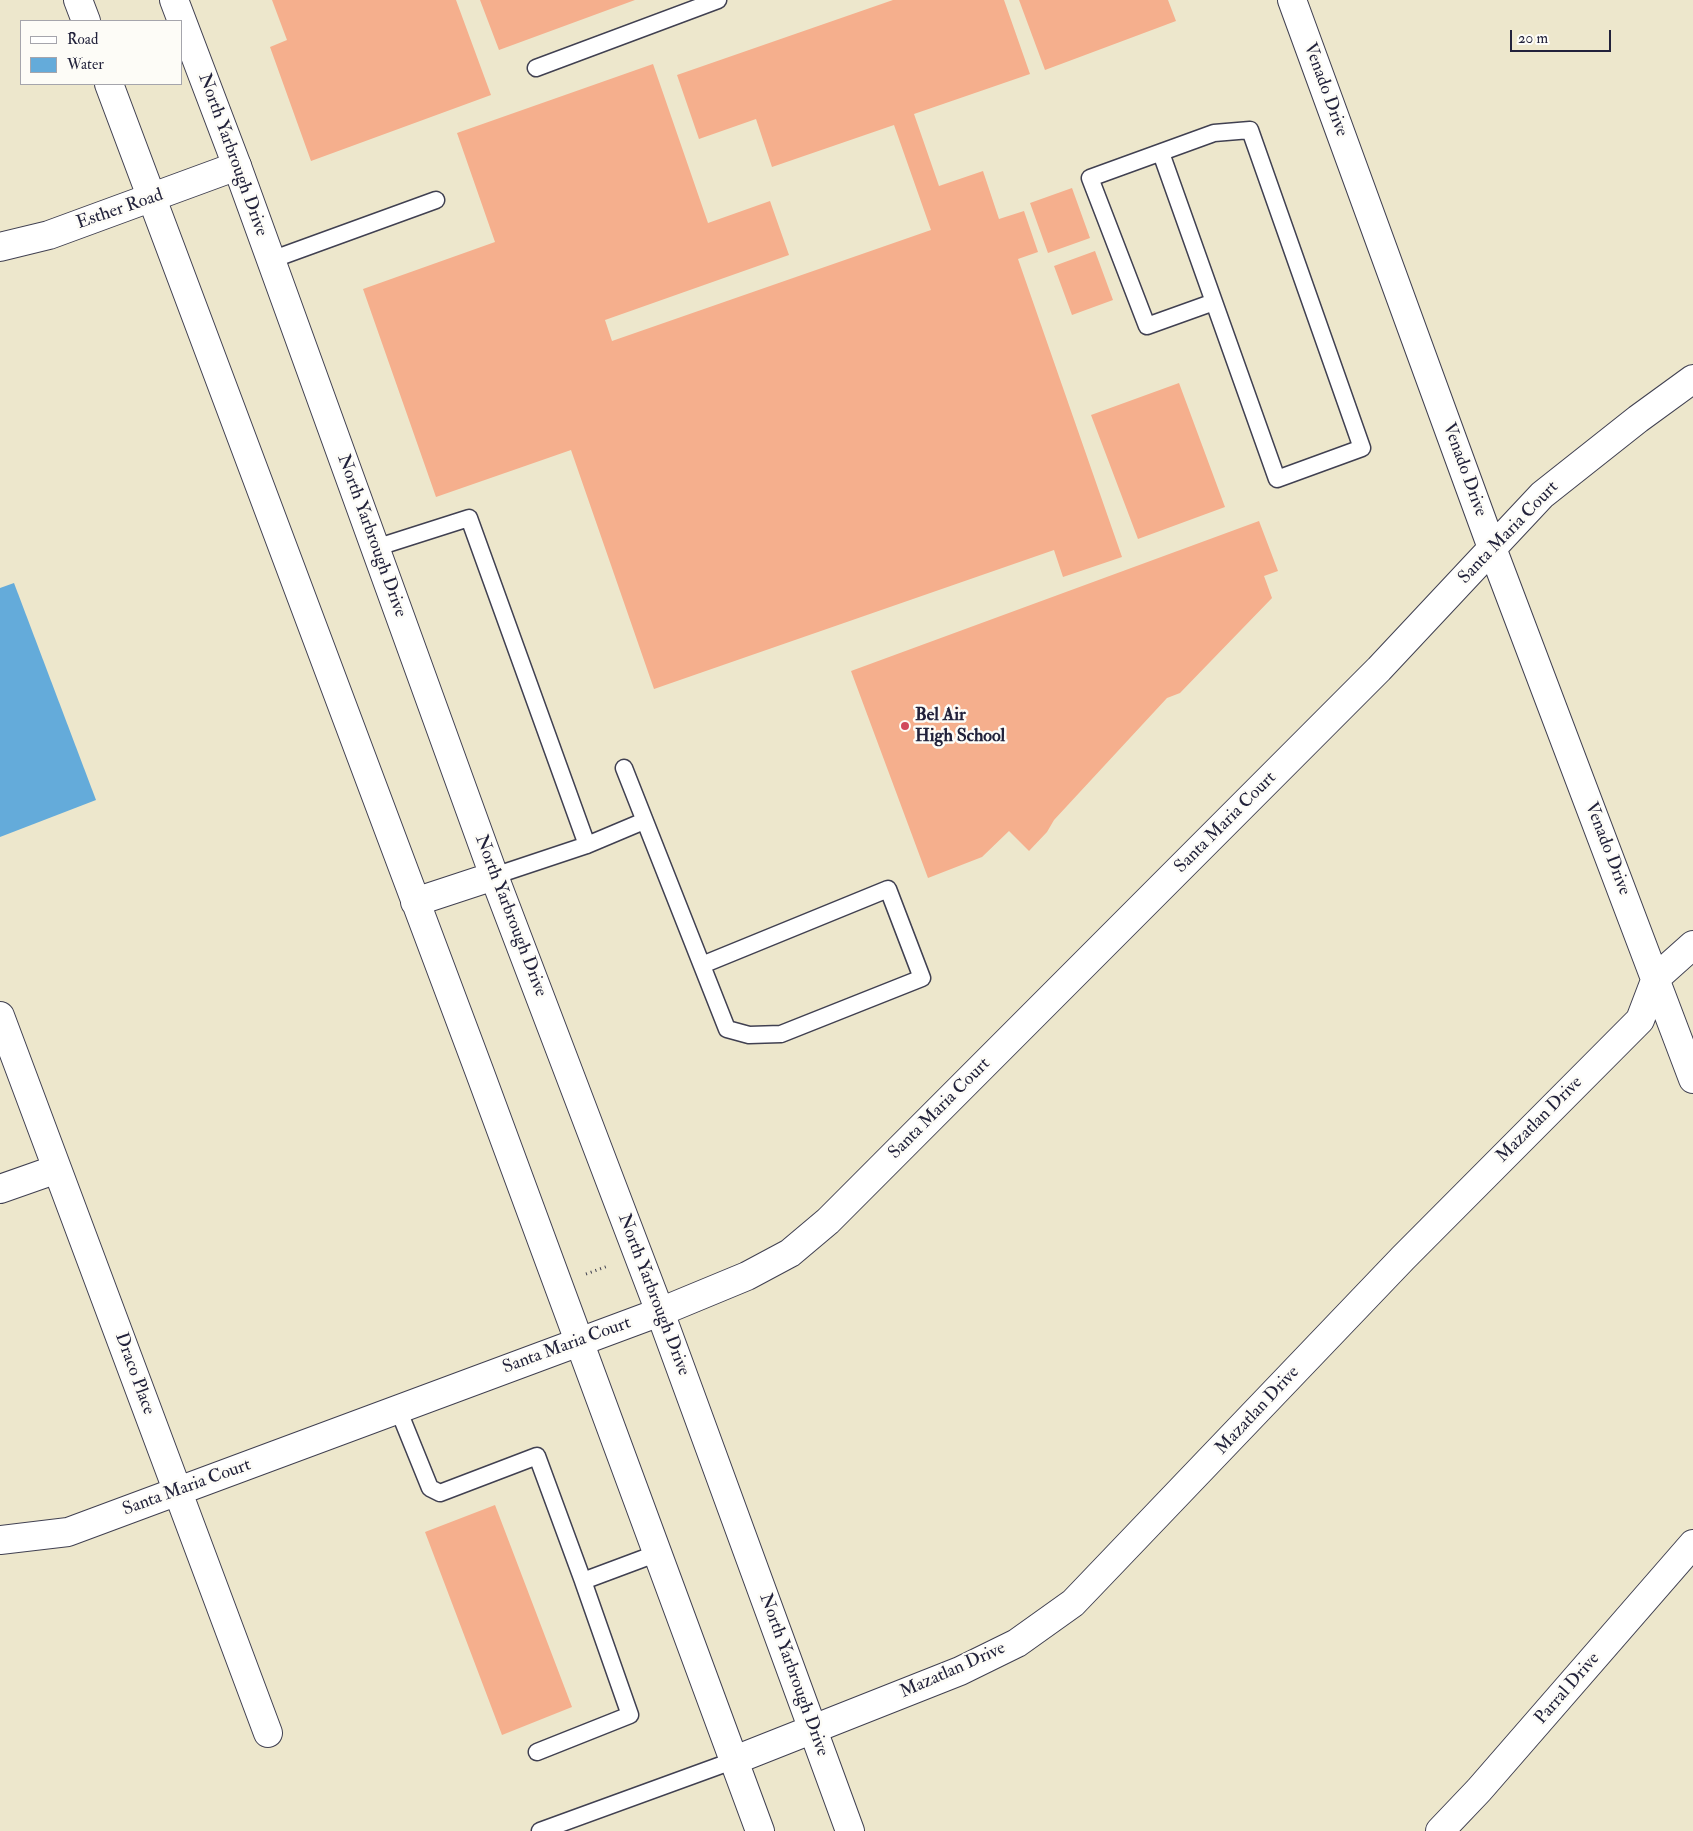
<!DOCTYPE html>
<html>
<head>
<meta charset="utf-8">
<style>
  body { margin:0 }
  #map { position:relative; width:1693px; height:1831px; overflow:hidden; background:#ede7cc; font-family:"IM FELL Double Pica",serif }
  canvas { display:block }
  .legend { position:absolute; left:20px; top:20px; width:162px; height:65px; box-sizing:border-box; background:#fdfcf7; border:1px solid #a5a5ac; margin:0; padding:6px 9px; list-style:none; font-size:15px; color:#22223b }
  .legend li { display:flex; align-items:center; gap:10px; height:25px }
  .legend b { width:25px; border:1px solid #a5a5ac }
  .scale { position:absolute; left:1510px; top:30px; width:101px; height:22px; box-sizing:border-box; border:2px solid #22223b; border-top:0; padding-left:6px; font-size:15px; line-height:18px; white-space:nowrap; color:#22223b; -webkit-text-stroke:4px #fdfcf7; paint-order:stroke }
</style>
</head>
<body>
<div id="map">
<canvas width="1693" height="1831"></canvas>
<ul class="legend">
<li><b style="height:6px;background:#fff"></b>Road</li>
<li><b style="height:14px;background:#64abda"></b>Water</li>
</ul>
<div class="scale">20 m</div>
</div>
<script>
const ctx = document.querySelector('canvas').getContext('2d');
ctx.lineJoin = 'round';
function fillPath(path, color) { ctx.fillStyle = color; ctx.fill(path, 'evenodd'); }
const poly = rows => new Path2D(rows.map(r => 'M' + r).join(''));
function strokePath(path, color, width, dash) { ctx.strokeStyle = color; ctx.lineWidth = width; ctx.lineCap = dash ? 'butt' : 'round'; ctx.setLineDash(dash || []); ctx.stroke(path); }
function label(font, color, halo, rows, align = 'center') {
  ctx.font = font + ' "IM FELL Double Pica",serif'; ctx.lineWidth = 5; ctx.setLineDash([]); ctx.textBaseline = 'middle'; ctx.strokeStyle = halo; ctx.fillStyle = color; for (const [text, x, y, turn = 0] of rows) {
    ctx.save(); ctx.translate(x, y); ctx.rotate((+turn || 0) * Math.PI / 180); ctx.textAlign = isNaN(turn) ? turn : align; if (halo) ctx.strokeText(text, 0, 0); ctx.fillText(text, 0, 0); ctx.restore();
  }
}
const water = poly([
  [14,583,96,800,0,837,0,588]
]);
const building = poly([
  [272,0,456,0,491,95,311,161,270,47,287,40],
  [480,0,635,0,499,50],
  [893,0,1004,0,1030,74,914,114,939,186,983,171,999,219,1024,211,1038,252,1018,259,1122,557,1063,577,1054,550,654,689,571,450,436,497,363,289,495,242,457,133,653,64,708,223,770,201,789,255,605,320,612,341,931,230,894,125,772,167,756,119,699,139,677,75],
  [1019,0,1168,0,1176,21,1045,70],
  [1072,188,1090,238,1048,253,1030,203],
  [1095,251,1113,300,1072,315,1054,266],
  [1179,383,1225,507,1138,539,1091,415],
  [1259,521,1278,571,1264,576,1272,598,1180,693,1167,698,1054,820,1047,832,1029,851,1009,831,982,857,928,878,851,671],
  [495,1505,572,1707,502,1735,425,1532]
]);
const path = poly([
  [586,1274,608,1266]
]);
const lane = poly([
  [536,68,718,0],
  [1161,153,1214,302,1277,479,1362,448,1250,130,1214,133,1090,178,1147,326,1214,302],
  [271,260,436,200],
  [375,548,469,518,587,845],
  [624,768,727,1029,749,1035,781,1034,922,978,888,889,702,965],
  [494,876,587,845,644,821],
  [398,1409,430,1488,440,1493,537,1456,583,1581],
  [537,1752,630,1715,583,1581,658,1553],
  [540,1831,735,1760]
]);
const street = poly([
  [1292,0,1492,548,1693,1079],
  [0,1016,268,1733],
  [0,1189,57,1169],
  [0,1540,68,1532,660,1312,747,1276,790,1253,828,1221,1379,669,1542,495,1638,419,1693,379],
  [735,1760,960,1671,1017,1643,1073,1603,1403,1258,1640,1020,1656,978,1693,945]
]);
const secondary = poly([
  [0,247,49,235,237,166],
  [1440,1831,1479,1790,1693,1544]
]);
const primary = poly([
  [78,0,86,21],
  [174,0,237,166,494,876,660,1312,850,1831],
  [109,84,480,1073,760,1831],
  [415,902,494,876]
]);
const markers = [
  [905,726,5,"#d1495b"]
];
const streetNames = [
  ["Venado Drive",1325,90,70],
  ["North Yarbrough Drive",232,155,70],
  ["Esther Road",120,210,-19],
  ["Venado Drive",1464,470,70],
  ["Santa Maria Court",1509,533,-46],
  ["North Yarbrough Drive",371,536,70],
  ["Santa Maria Court",1226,823,-45],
  ["Venado Drive",1607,849,69],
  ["North Yarbrough Drive",510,916,69],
  ["Santa Maria Court",940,1109,-45],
  ["Mazatlan Drive",1540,1120,-45],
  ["North Yarbrough Drive",653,1295,69],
  ["Santa Maria Court",567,1346,-20],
  ["Draco Place",134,1374,70],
  ["Mazatlan Drive",1258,1411,-47],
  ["Santa Maria Court",187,1488,-20],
  ["Mazatlan Drive",953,1671,-24],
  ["North Yarbrough Drive",793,1675,70],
  ["Parral Drive",1568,1689,-49]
];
const poiNames = [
  ["Bel Air",915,716],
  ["High School",915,737]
];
fillPath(water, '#64abda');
fillPath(building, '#f5af8d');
strokePath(lane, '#404051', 19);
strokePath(street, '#404051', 30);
strokePath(secondary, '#404051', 30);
strokePath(primary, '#404051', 30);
strokePath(path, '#404051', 3, [1, 4]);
strokePath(lane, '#fff', 16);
strokePath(street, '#fff', 28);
strokePath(secondary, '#fff', 28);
strokePath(primary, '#fff', 28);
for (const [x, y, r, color] of markers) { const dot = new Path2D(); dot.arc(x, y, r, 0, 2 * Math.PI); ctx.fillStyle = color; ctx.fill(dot); strokePath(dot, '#fdfcf7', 2); }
label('18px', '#22223b', '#fdfcf7', streetNames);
label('bold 18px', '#22223b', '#fdfcf7', poiNames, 'left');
</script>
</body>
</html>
